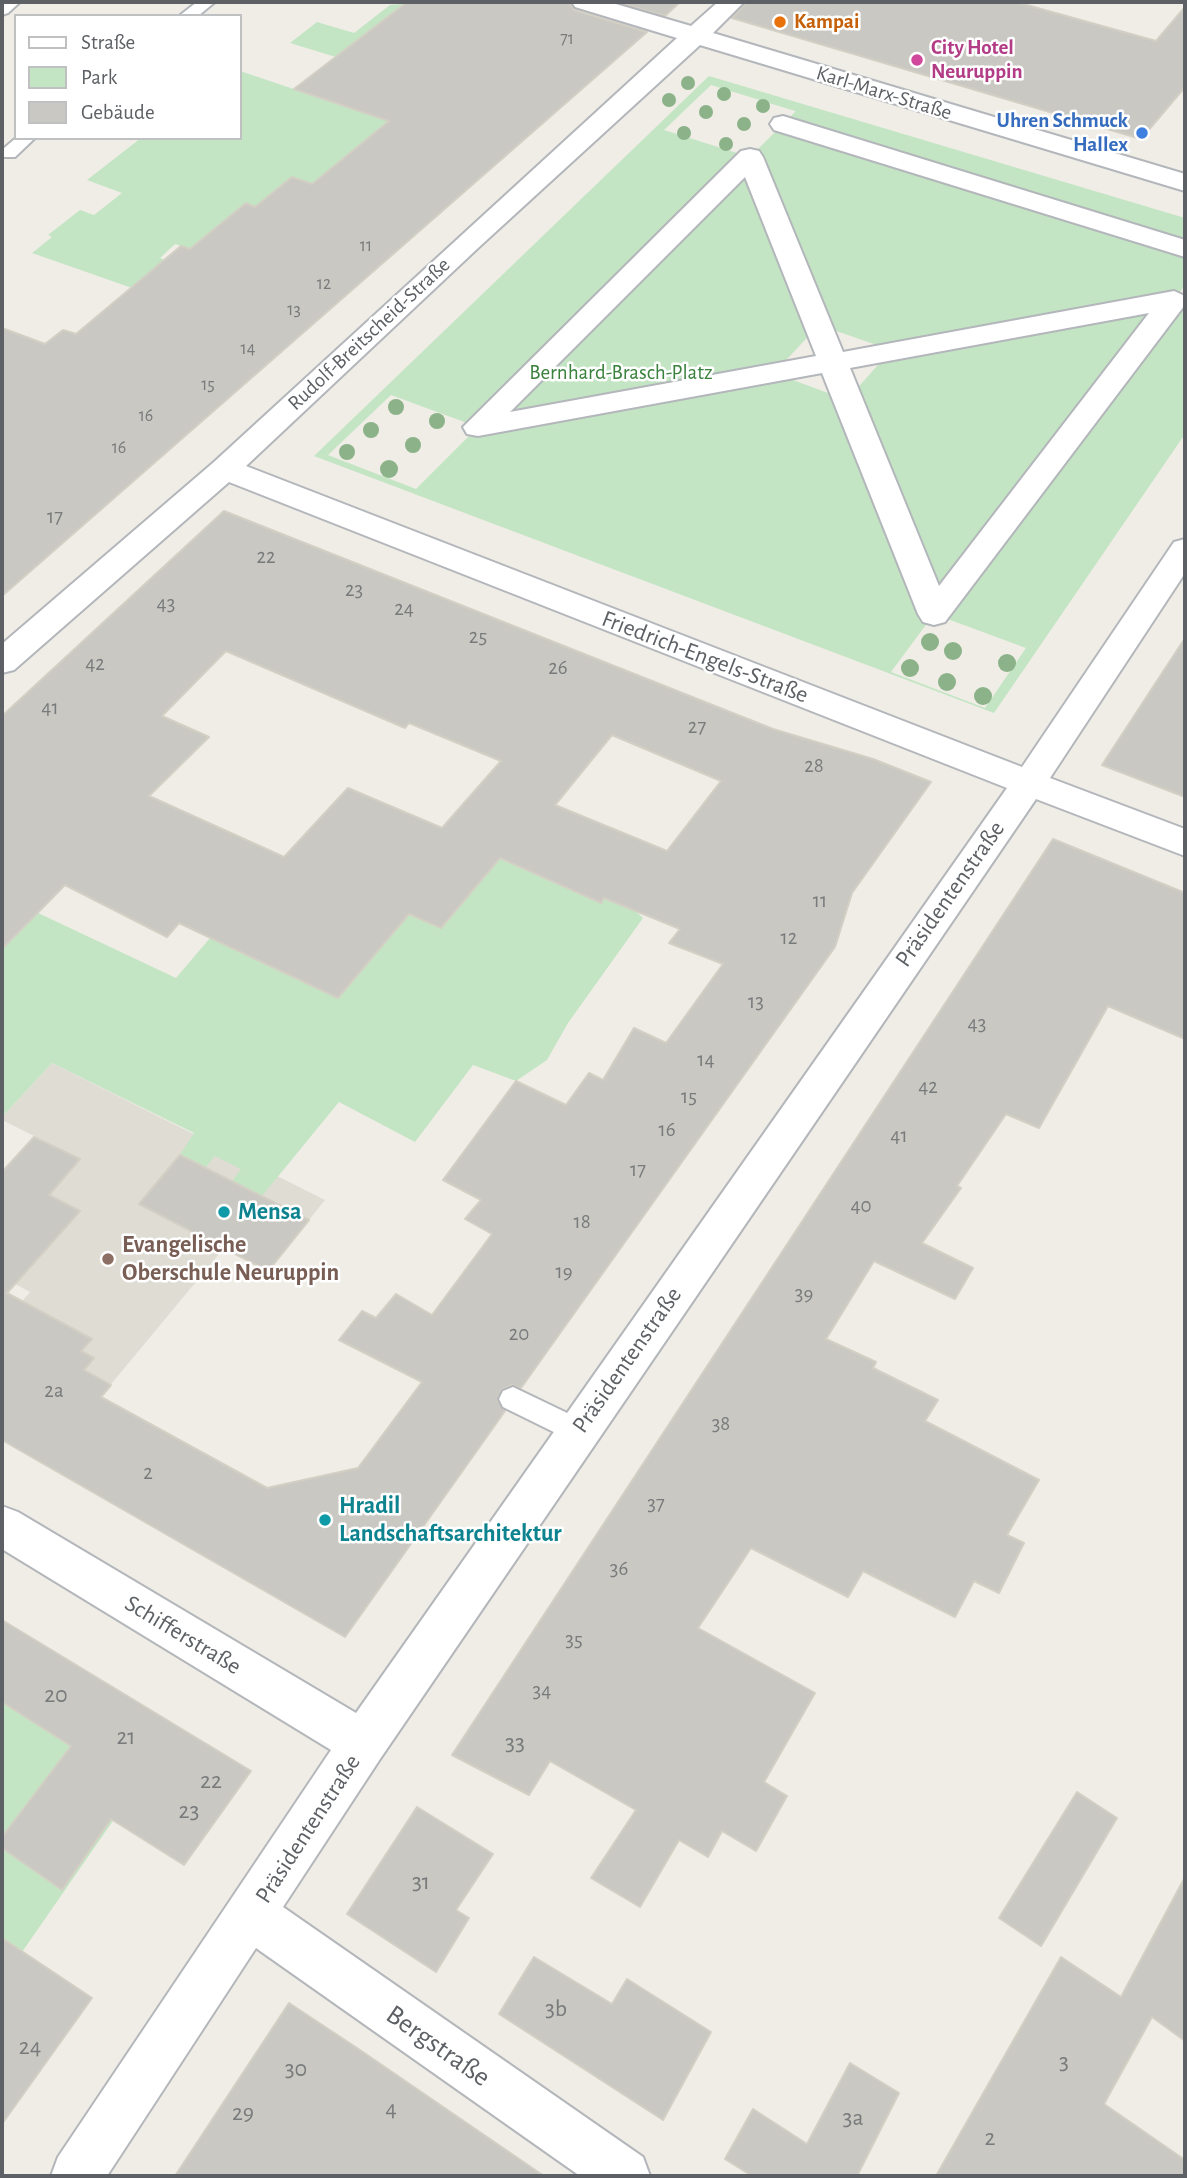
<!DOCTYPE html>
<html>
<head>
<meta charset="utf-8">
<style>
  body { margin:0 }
  #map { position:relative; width:1187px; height:2178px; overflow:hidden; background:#efede6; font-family:"Alegreya Sans",sans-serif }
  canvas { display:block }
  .frame { position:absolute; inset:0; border:4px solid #5d6165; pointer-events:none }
  .legend { position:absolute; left:14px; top:14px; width:228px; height:126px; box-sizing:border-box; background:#fff; border:2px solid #bec0c1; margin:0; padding:9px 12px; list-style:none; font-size:21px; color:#5d6165 }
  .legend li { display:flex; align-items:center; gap:14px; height:35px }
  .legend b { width:35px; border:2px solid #bec0c1 }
</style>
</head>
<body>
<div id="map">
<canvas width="1187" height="2178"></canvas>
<div class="frame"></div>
<ul class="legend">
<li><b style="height:9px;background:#fff"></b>Straße</li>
<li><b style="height:19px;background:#c4e5c4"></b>Park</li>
<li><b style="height:19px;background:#cac8c2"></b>Gebäude</li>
</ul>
</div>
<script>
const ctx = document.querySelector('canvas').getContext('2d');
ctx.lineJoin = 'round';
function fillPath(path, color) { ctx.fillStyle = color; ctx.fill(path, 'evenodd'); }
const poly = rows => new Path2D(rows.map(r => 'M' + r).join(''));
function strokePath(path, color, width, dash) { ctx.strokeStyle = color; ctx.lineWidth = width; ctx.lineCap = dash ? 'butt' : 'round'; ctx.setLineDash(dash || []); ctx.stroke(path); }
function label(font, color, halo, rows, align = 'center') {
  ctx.font = font + ' "Alegreya Sans",sans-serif'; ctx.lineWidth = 5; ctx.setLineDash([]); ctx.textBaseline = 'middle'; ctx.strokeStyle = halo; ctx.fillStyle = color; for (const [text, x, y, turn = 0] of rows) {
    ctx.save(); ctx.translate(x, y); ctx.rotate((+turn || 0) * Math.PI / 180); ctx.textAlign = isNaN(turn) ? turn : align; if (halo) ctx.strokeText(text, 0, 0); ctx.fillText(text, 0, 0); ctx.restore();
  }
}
const education = poly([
  [52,1063,325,1200,268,1271,224,1248,44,1465,2,1440,2,1325,30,1292,2,1277,2,1247,80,1159,2,1120,2,1117]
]);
const green = poly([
  [403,4,382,21,349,61,290,43,317,22,354,33,390,5],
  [240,71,389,121,312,184,292,177,255,207,246,203,216,259,175,244,160,258,165,260,132,288,32,253,52,237,48,235,80,210,94,215,122,193,87,180,141,138,240,138],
  [709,76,1185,218,1185,285,1175,299,1185,303,1185,434,994,713,314,456],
  [711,85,795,111,795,112,750,157,664,130],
  [819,325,891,350,847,400,774,373],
  [391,395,478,427,416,489,328,455],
  [934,614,1026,648,985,708,891,672],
  [480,850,600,903,607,894,628,904,643,918,568,1023,547,1060,516,1081,473,1065,415,1142,339,1102,262,1196,232,1181,241,1169,215,1156,205,1168,180,1155,194,1133,52,1063,2,1117,2,945,5,946,36,912,176,978,210,938,338,997,409,914,442,928,455,912,423,898],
  [2,1702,71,1745,61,1759,126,1802,22,1952,2,1938]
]);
const building = poly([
  [407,2,569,2,574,10,647,32,2,596,2,328,45,344,63,330,76,334,181,246,190,249,246,203,255,207,292,177,312,184,322,176,389,121,294,89,407,2],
  [617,2,680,2,665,16,617,2],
  [747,2,1016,2,1156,41,1185,7,1185,87,1141,139,732,18,747,2],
  [224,511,773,729,873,759,931,782,852,893,835,947,521,1388,512,1385,501,1390,497,1400,505,1411,345,1637,2,1440,2,1172,34,1137,80,1159,49,1195,80,1211,7,1293,92,1339,81,1351,94,1358,84,1370,111,1385,101,1397,267,1488,358,1468,422,1382,339,1340,362,1311,376,1318,396,1294,432,1315,492,1234,465,1219,481,1200,443,1180,516,1081,566,1105,589,1073,603,1080,634,1028,666,1043,723,964,669,943,680,929,604,898,601,903,500,858,441,928,409,914,338,998,179,923,167,937,65,885,2,949,2,716,224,511],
  [226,651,405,728,409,723,501,761,442,828,348,788,284,857,149,796,209,737,162,716,226,651],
  [612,735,721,781,667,851,555,805,612,735],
  [1185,638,1185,797,1102,765,1185,638],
  [1053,839,1185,893,1185,1039,1108,1006,1039,1128,1006,1114,957,1186,961,1188,922,1243,973,1268,955,1299,874,1261,826,1339,876,1362,873,1368,938,1400,925,1421,1039,1480,1007,1535,1024,1543,999,1593,974,1581,955,1617,863,1571,848,1597,751,1548,698,1628,815,1693,764,1782,787,1796,756,1851,722,1831,708,1857,679,1840,640,1907,591,1878,636,1810,550,1761,529,1795,452,1755,1053,839],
  [180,1155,309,1220,268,1271,139,1204,180,1155],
  [2,1620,251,1771,184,1865,111,1819,62,1890,2,1848,2,1837,71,1746,2,1702,2,1620],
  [1077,1792,1117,1818,1041,1946,999,1918,1077,1792],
  [417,1807,493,1854,456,1910,469,1918,436,1972,347,1914,417,1807],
  [1185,1877,1185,2041,1152,2017,1104,2104,1185,2160,1185,2176,936,2176,1061,1957,1121,1997,1185,1877],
  [2,1938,92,1998,2,2124,2,1938],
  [534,1957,612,2004,627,1979,711,2032,663,2120,499,2014,534,1957],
  [289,2003,360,2050,544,2176,175,2176,289,2003],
  [850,2063,899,2093,857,2176,752,2176,725,2159,753,2109,807,2144,850,2063]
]);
const lane = poly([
  [3,2,20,2,8,13,2,15,3,2],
  [197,2,215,2,198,16,179,16,197,2],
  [16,138,35,138,15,157,3,157,3,149,16,138],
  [513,1387,588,1423,592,1431,588,1439,578,1443,568,1439,503,1407,499,1399,503,1391,513,1387]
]);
const street = poly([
  [572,2,609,2,691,26,718,2,744,2,713,33,1185,174,1185,191,700,45,478,248,246,466,1022,767,1174,542,1185,539,1185,573,1050,778,1185,829,1185,856,1036,799,380,1759,283,1907,643,2157,650,2176,580,2176,256,1948,107,2176,51,2176,58,2157,331,1750,2,1549,2,1506,18,1512,356,1713,1007,788,229,482,14,670,2,673,2,644,214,462,677,38,575,7,572,2],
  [783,116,1185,240,1185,257,774,130,770,124,774,118,783,116],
  [750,149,759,151,763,157,843,352,1174,291,1185,296,1184,306,945,622,934,625,923,622,918,614,822,373,478,436,467,434,463,427,741,151,750,149],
  [745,177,816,356,510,412,745,177],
  [1149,313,939,586,850,368,1149,313]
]);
const trees = [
  [688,83,7],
  [724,94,7],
  [669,100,7],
  [763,106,7],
  [706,112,7],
  [744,124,7],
  [684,133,7],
  [726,144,7],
  [396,407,8],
  [437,421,8],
  [371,430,8],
  [413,445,8],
  [347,452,8],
  [389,469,9],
  [930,642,9],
  [953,651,9],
  [1007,663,9],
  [910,668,9],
  [947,682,9],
  [983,696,9]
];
const markers = [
  [780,22,7,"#e8710a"],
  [917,60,7,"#d1479c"],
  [1142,133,7,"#3f7fe0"],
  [224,1212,7,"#0f9aa8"],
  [108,1259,7,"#8d6e63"],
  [325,1520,7,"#0f9aa8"]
];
const farNumbernames = [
  ["71",567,39],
  ["11",366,246],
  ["12",324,284],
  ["13",294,310],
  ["14",248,349],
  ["15",208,385],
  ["16",146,416],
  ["16",119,448]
];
const farFoodnames = [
  ["Kampai",794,22]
];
const farHotelnames = [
  ["City Hotel",931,48],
  ["Neuruppin",931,72]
];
const farStreetnames = [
  ["Karl-Marx-Straße",884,93,17],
  ["Rudolf-Breitscheid-Straße",369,334,-43]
];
const farShopnames = [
  ["Uhren Schmuck",1128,121],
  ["Hallex",1128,145]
];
const farParknames = [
  ["Bernhard-Brasch-Platz",621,373]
];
const numberNames = [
  ["17",55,517],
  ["22",266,557],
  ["23",354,590],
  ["43",166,604],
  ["24",404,609],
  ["25",478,637],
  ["42",95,664],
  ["26",558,668],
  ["41",50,708],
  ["27",697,727],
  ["28",814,766],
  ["11",820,901],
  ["12",789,938],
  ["13",756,1002],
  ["43",977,1024],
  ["14",706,1060],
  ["42",928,1087],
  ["15",689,1097],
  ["16",667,1130],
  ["41",899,1136],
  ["17",638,1170],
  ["40",861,1206],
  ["18",582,1222],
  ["19",564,1272],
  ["39",804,1294],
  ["20",519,1334],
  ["2a",54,1391],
  ["38",721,1424],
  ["2",148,1473],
  ["37",656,1504],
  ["36",619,1569],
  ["35",574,1640],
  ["34",542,1691]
];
const streetNames = [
  ["Friedrich-Engels-Straße",705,657,21],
  ["Präsidentenstraße",950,894,-55],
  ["Präsidentenstraße",627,1360,-55],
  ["Schifferstraße",183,1635,31],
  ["Präsidentenstraße",308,1829,-57]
];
const cultureNames = [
  ["Mensa",238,1212],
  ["Hradil",339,1506],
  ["Landschaftsarchitektur",339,1534]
];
const educationNames = [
  ["Evangelische",122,1245],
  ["Oberschule Neuruppin",122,1273]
];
const nearNumbernames = [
  ["20",56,1695],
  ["21",126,1737],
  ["33",515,1743],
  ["22",211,1781],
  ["23",189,1811],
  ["31",421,1882],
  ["3b",556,2009],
  ["24",30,2047],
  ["3",1064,2062],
  ["30",296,2069],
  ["4",391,2109],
  ["29",243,2113],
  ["3a",853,2118],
  ["2",990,2138]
];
const nearStreetnames = [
  ["Bergstraße",438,2046,35]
];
fillPath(education, '#dfdcd4');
fillPath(green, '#c4e5c4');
fillPath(building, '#cac8c2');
strokePath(building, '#d3cfc4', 2);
strokePath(lane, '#b3b6ba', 4);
strokePath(street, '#b3b6ba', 4);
fillPath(lane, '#fff');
fillPath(street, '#fff');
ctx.fillStyle = '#8bb288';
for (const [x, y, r] of trees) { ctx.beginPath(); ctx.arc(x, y, r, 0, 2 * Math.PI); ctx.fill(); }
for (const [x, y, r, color] of markers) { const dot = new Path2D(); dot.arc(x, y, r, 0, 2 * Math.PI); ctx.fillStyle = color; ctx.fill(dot); strokePath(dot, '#fff', 2.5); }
label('18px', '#787b7c', null, farNumbernames);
label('bold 21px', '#c56008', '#fff', farFoodnames, 'left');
label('bold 21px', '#b23c85', '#fff', farHotelnames, 'left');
label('21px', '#5d6165', '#fff', farStreetnames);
label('bold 21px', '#366cbe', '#fff', farShopnames, 'right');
label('21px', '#39813c', '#fff', farParknames);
label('21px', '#787b7c', null, numberNames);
label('24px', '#5d6165', '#fff', streetNames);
label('bold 24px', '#0d838f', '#fff', cultureNames, 'left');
label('bold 24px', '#785e54', '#fff', educationNames, 'left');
label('24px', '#787b7c', null, nearNumbernames);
label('28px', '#5d6165', '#fff', nearStreetnames);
</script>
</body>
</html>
